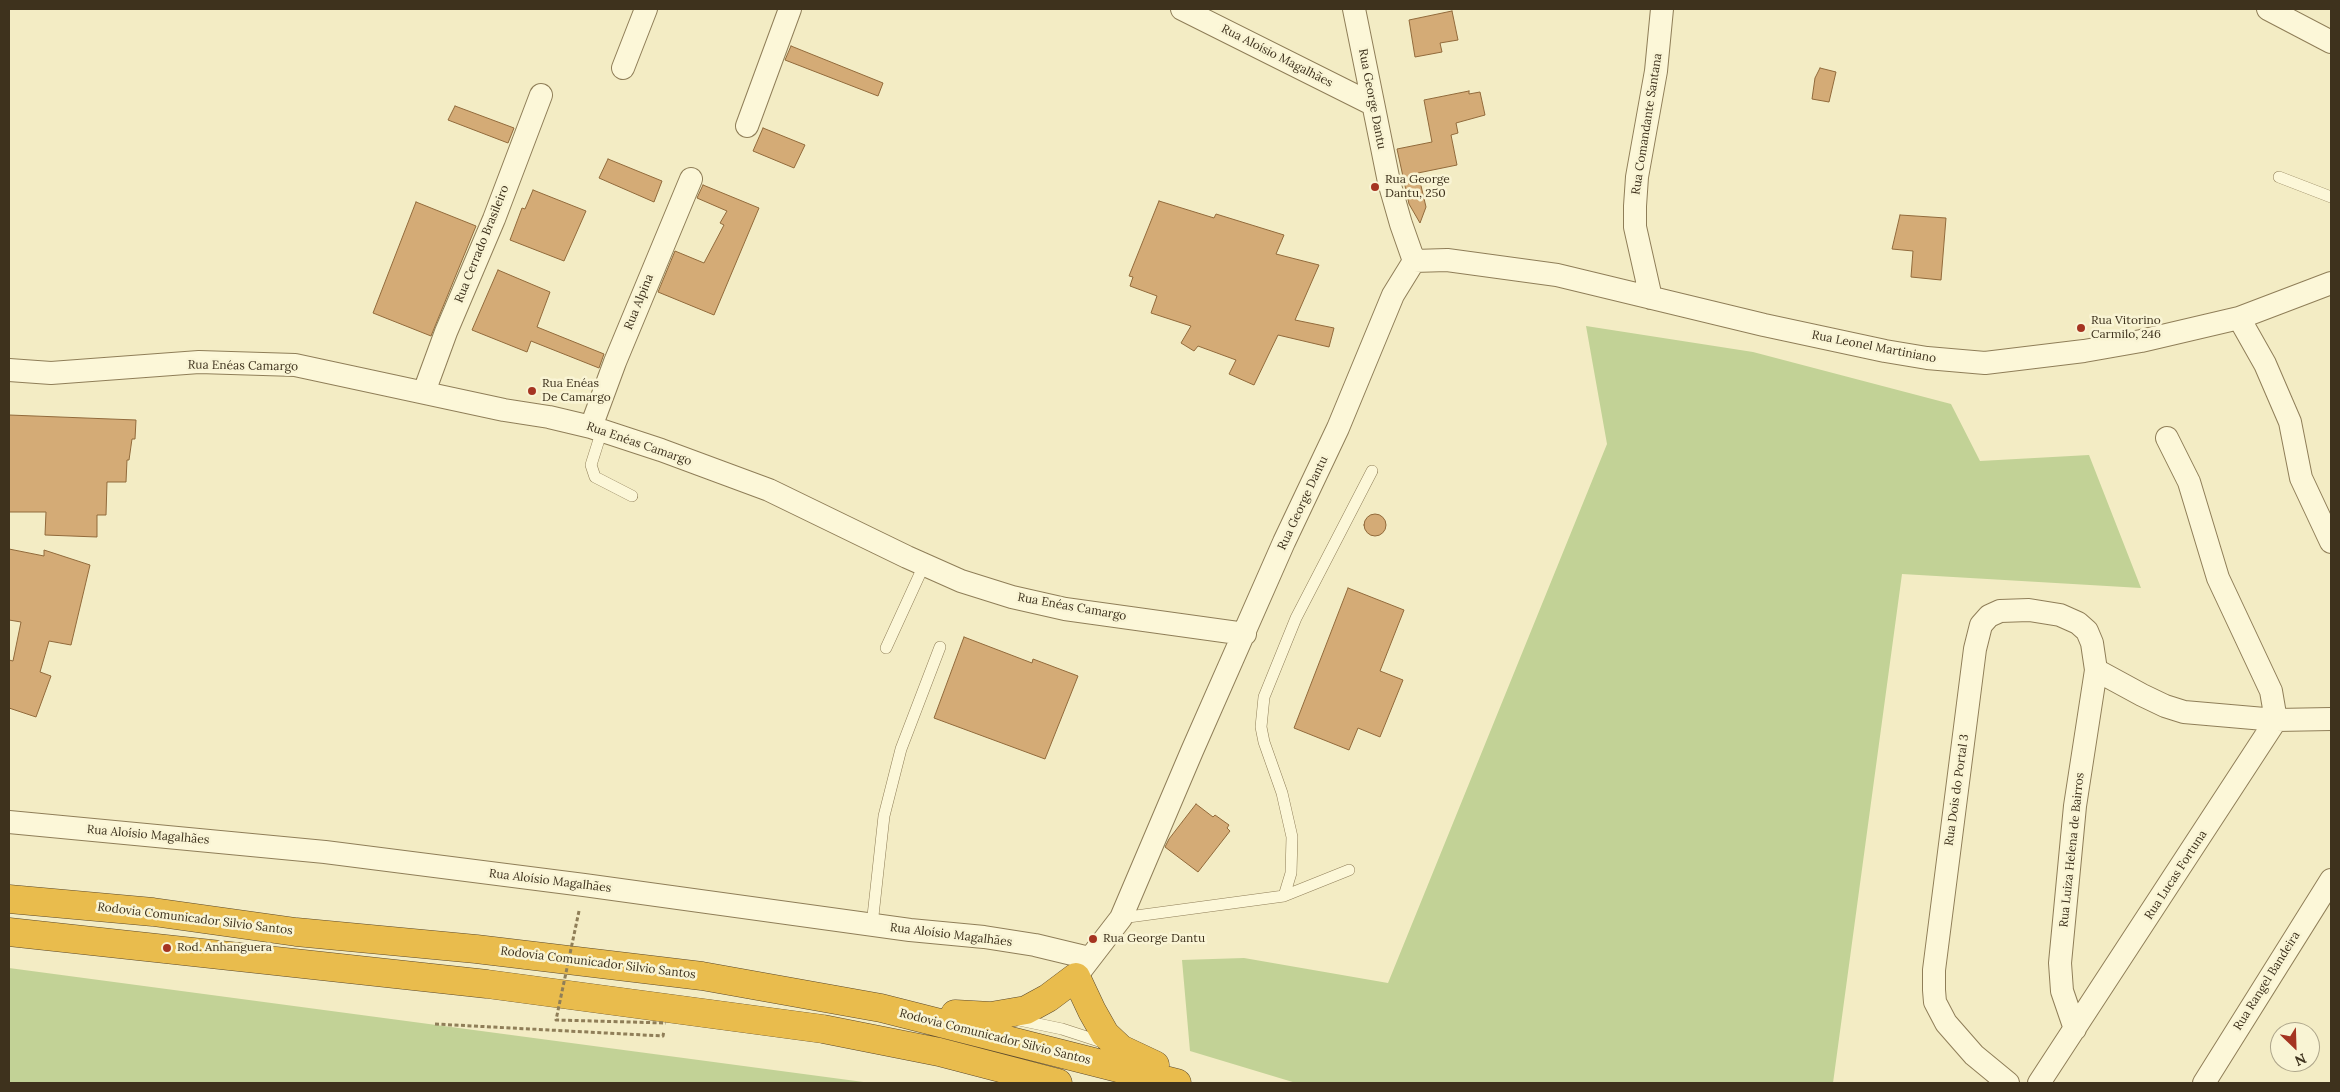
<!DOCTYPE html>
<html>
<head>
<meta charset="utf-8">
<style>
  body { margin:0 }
  #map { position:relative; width:2340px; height:1092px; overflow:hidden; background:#f3ecc4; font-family:Lora,serif }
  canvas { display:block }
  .frame { position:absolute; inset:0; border:10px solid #3e321d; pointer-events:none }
  .north { position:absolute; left:2270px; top:1022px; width:50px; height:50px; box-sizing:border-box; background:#f9f4d4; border:1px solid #aea68b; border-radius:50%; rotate:156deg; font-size:14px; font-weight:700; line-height:20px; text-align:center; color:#3e321d }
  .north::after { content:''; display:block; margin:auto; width:18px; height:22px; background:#a53421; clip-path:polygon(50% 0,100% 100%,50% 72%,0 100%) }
</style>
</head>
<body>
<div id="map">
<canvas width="2340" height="1092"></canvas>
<div class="frame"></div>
<div class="north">N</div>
</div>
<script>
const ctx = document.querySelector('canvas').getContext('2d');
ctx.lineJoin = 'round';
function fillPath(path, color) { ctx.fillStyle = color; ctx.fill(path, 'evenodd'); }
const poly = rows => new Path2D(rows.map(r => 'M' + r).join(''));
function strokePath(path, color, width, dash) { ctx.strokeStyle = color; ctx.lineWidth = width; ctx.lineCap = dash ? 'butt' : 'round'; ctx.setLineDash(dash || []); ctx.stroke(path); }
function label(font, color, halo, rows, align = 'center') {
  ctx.font = font + ' Lora,serif'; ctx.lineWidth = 5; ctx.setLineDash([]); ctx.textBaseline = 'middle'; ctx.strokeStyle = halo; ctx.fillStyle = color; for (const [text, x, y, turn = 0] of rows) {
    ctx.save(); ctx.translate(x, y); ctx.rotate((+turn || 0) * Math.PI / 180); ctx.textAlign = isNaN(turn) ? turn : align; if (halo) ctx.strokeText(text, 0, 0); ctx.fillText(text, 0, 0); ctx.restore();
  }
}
const green = poly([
  [1586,326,1753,352,1951,404,1980,461,2089,455,2141,588,1902,574,1833,1083,1296,1083,1190,1051,1182,960,1244,958,1388,983,1607,444],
  [9,968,871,1083,9,1083]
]);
const building = poly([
  [1452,11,1458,40,1440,43,1442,52,1415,57,1409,20,1452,11],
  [791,46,883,83,878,96,785,60,791,46],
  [1820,68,1836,72,1829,102,1812,99,1815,78,1820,68],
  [1469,91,1469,94,1480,92,1485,115,1456,123,1458,133,1451,135,1457,165,1418,173,1426,207,1420,223,1409,204,1397,149,1432,142,1424,100,1469,91],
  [455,106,514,128,508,143,448,120,455,106],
  [763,128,805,145,794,168,753,151,763,128],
  [608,159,662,181,654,202,599,178,608,159],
  [703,185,759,208,714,315,658,292,675,251,704,263,724,225,720,223,727,211,697,198,703,185],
  [533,190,586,211,564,261,510,240,522,208,525,209,533,190],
  [1159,201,1214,218,1216,214,1284,235,1276,254,1319,265,1295,320,1334,328,1329,347,1278,335,1254,385,1229,374,1236,360,1198,346,1194,351,1181,343,1191,326,1151,313,1157,296,1130,286,1133,277,1129,276,1159,201],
  [416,202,476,226,431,336,373,313,416,202],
  [1900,215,1946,218,1941,280,1911,277,1913,251,1892,249,1900,215],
  [498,270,550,292,537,327,604,354,599,368,531,341,527,352,472,330,498,270],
  [9,415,136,420,135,439,132,439,129,460,127,460,126,482,107,482,106,515,97,515,97,537,45,535,46,512,9,512,9,415],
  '1364 525a11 11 0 1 1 22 0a11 11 0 1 1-22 0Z',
  [9,549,44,556,44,550,90,565,71,645,49,641,40,672,51,676,36,717,9,708,9,660,13,661,21,622,9,620,9,549],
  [1348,588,1404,610,1380,671,1403,680,1380,737,1358,728,1349,750,1294,728,1348,588],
  [964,637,1032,663,1033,659,1078,676,1045,759,934,718,964,637],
  [1196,804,1213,817,1215,815,1229,825,1227,828,1230,831,1198,872,1165,847,1169,839,1196,804]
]);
const path = poly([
  [435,1024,663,1036,664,1031]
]);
const service = poly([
  [2279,177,2331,197],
  [602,430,591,465,595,477,632,496],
  [886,648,924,565],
  [1284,896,1291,873,1292,837,1282,793,1264,742,1261,727,1264,697,1296,618,1372,471],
  [1121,918,1284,896,1349,870],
  [872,925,884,816,901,749,940,647],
  [1019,1020,1062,1029,1105,1043]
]);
const minor = poly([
  [1182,9,1372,104],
  [1354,9,1389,182,1401,224,1414,261],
  [2268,9,2331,42],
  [623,68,646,9],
  [747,126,790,9],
  [1414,261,1447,260,1557,275,1764,325,1885,351,1927,358,1985,363,2084,351,2141,341,2239,318,2331,283],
  [1651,298,1635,227,1635,206,1637,177,1656,71,1662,9],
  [2239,318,2265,364,2290,422,2301,478,2331,542],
  [9,370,51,373,199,362,295,365,504,410,549,417,591,427,661,450,769,490,907,557,961,581,1012,597,1065,609,1245,634],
  [424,392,446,332,494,219,541,95],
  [591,427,615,362,691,179],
  [2167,438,2189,482,2218,578,2271,691,2276,720],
  [2096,670,2142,695,2165,706,2184,712,2276,720,2331,719],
  [9,822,325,852,584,885,910,930,984,937,1035,945,1089,958],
  [1081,970,1121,918,1192,751,1284,542,1338,428,1393,295,1414,261],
  [2008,1083,1974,1055,1946,1023,1935,1002,1934,990,1934,970,1975,649,1981,625,1989,616,2000,611,2029,610,2060,615,2078,623,2087,631,2092,643,2096,670,2075,806,2060,963,2062,991,2075,1029],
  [2039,1083,2276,720],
  [2204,1083,2331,880]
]);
const motorway = poly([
  [9,899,153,912,296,932,476,949,702,976,881,1008,1177,1083],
  [9,932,487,984,823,1029,939,1052,1058,1083],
  [955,1014,991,1016,1026,1010,1048,998,1076,977,1092,1011,1105,1034,1121,1049,1155,1065]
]);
const pathBridge = poly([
  [579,911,556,1020,666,1023]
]);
const markers = [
  [1375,187,5,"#a53421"],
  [2081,328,5,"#a53421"],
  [532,391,5,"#a53421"],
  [1093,939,5,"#a53421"],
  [167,948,5,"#a53421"]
];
const streetNames = [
  ["Rua Aloísio Magalhães",1277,56,27],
  ["Rua George Dantu",1372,99,79],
  ["Rua Comandante Santana",1647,124,-81],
  ["Rua Cerrado Brasileiro",482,244,-68],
  ["Rua Alpina",639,302,-68],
  ["Rua Leonel Martiniano",1874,347,11],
  ["Rua Enéas Camargo",243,366,1],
  ["Rua Enéas Camargo",639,444,19],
  ["Rua George Dantu",1303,503,-65],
  ["Rua Enéas Camargo",1072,607,10],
  ["Rua Dois do Portal 3",1957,790,-82],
  ["Rua Aloísio Magalhães",148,835,5],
  ["Rua Luiza Helena de Bairros",2072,850,-84],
  ["Rua Lucas Fortuna",2176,875,-57],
  ["Rua Aloísio Magalhães",550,881,7],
  ["Rodovia Comunicador Silvio Santos",195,919,7],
  ["Rua Aloísio Magalhães",951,935,7],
  ["Rodovia Comunicador Silvio Santos",598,963,7],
  ["Rua Rangel Bandeira",2267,981,-58],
  ["Rodovia Comunicador Silvio Santos",995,1037,14]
];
const poiNames = [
  ["Rua George",1385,180],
  ["Dantu, 250",1385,194],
  ["Rua Vitorino",2091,321],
  ["Carmilo, 246",2091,335],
  ["Rua Enéas",542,384],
  ["De Camargo",542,398],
  ["Rua George Dantu",1103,939],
  ["Rod. Anhanguera",177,948]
];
fillPath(green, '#c2d296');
fillPath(building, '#d4ab76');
strokePath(building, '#916a3b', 1);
strokePath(service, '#8f7e58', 12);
strokePath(minor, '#8f7e58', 24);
strokePath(motorway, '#5d4a2c', 29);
strokePath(path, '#8f7e58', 3, [4, 2.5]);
strokePath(service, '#fcf7d8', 11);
strokePath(minor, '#fcf7d8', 22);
strokePath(motorway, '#e9bc4d', 28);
strokePath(pathBridge, '#8f7e58', 3, [4, 2.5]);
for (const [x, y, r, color] of markers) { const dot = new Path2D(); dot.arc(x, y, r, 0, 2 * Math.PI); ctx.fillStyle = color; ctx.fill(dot); strokePath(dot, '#f9f4d4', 2); }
label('12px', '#3e321d', '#f9f4d4', streetNames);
label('12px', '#3e321d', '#f9f4d4', poiNames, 'left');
</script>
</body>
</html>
